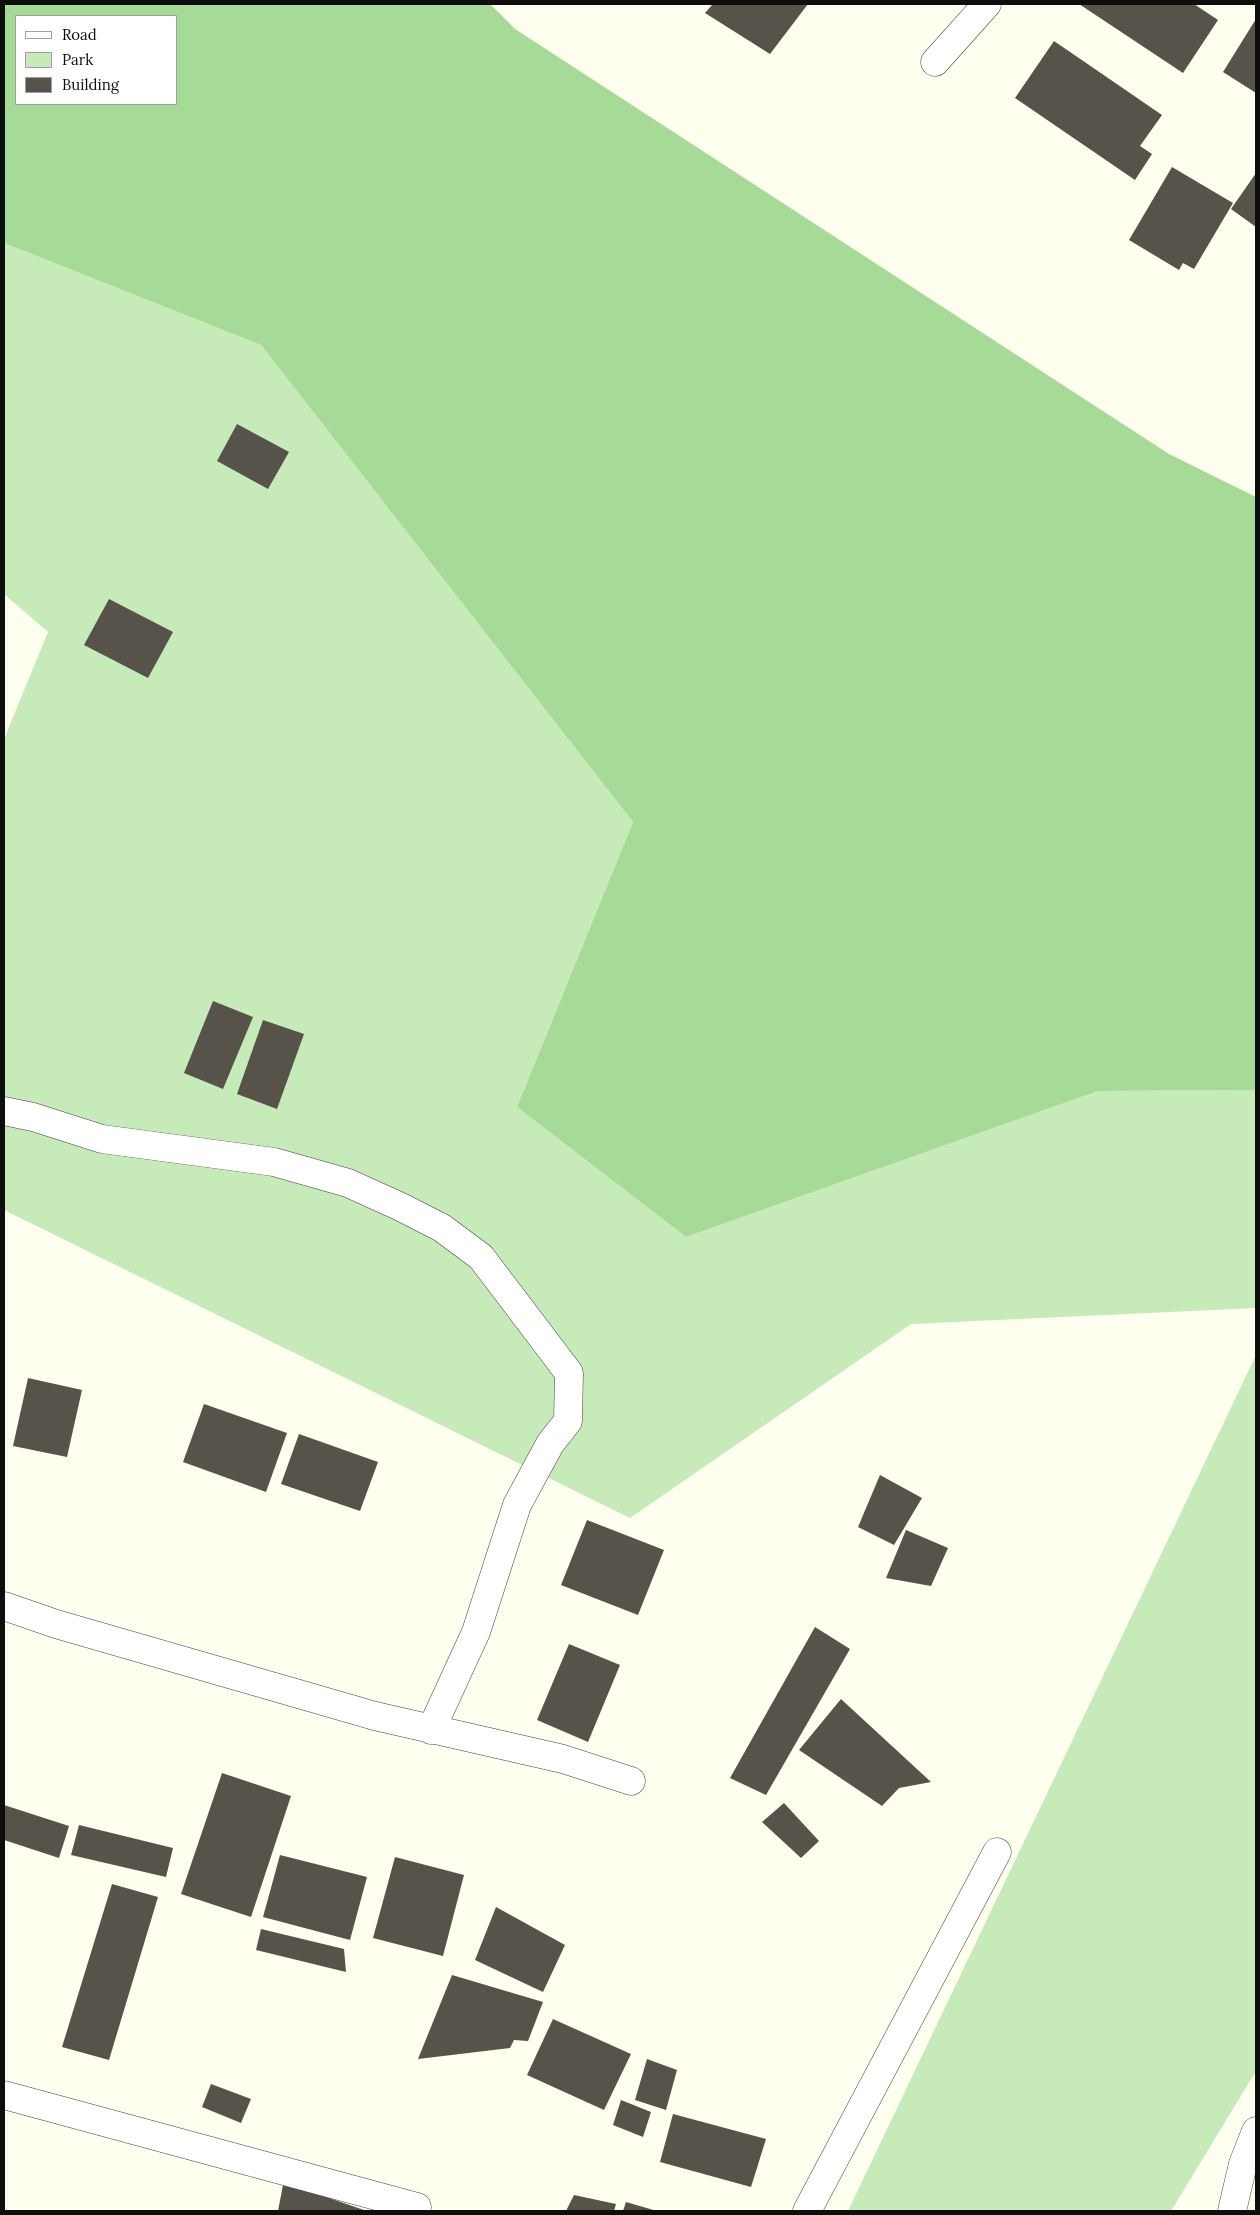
<!DOCTYPE html>
<html>
<head>
<meta charset="utf-8">
<style>
  body { margin:0 }
  #map { position:relative; width:1260px; height:2215px; overflow:hidden; background:#feffef; font-family:Lora,serif }
  canvas { display:block }
  .frame { position:absolute; inset:0; border:5px solid #0e0e0e; pointer-events:none }
  .legend { position:absolute; left:15px; top:15px; width:162px; height:90px; box-sizing:border-box; background:#fff; border:1px solid #9f9f9f; margin:0; padding:6px 9px; list-style:none; font-size:15px; color:#0e0e0e }
  .legend li { display:flex; align-items:center; gap:10px; height:25px }
  .legend b { width:25px; border:1px solid #9f9f9f }
</style>
</head>
<body>
<div id="map">
<canvas width="1260" height="2215"></canvas>
<div class="frame"></div>
<ul class="legend">
<li><b style="height:6px;background:#fff"></b>Road</li>
<li><b style="height:14px;background:#c6eab8"></b>Park</li>
<li><b style="height:14px;background:#57524a"></b>Building</li>
</ul>
</div>
<script>
const ctx = document.querySelector('canvas').getContext('2d');
ctx.lineJoin = 'round';
function fillPath(path, color) { ctx.fillStyle = color; ctx.fill(path, 'evenodd'); }
const poly = rows => new Path2D(rows.map(r => 'M' + r).join(''));
function strokePath(path, color, width, dash) { ctx.strokeStyle = color; ctx.lineWidth = width; ctx.lineCap = dash ? 'butt' : 'round'; ctx.setLineDash(dash || []); ctx.stroke(path); }
const green = poly([
  [4,243,261,345,633,822,517,1107,686,1237,1098,1091,1256,1090,1256,1308,911,1324,630,1518,4,1210,4,739,48,632,4,594],
  [1256,1355,1256,2071,1171,2211,848,2211]
]);
const forest = poly([
  [4,4,490,4,515,29,1169,454,1256,497,1256,1090,1098,1091,686,1237,517,1107,633,822,261,345,4,243],
  [16,16,176,16,176,104,16,104]
]);
const building = poly([
  [713,4,808,4,770,54,705,13],
  [1079,4,1194,4,1218,20,1183,73],
  [1256,19,1256,93,1223,72],
  [1054,41,1162,115,1140,146,1152,154,1135,180,1015,98],
  [1172,167,1233,203,1194,269,1183,263,1179,270,1129,240],
  [1256,173,1256,227,1231,209],
  [237,424,289,452,268,489,217,461],
  [109,599,173,632,148,678,84,645],
  [213,1001,253,1017,223,1089,184,1073],
  [263,1020,304,1034,277,1109,237,1094],
  [28,1378,82,1390,67,1457,13,1446],
  [204,1404,287,1433,266,1492,183,1462],
  [299,1434,378,1462,360,1511,281,1484],
  [880,1475,922,1498,894,1545,858,1527],
  [587,1520,664,1550,638,1615,561,1585],
  [906,1530,948,1548,931,1586,886,1578],
  [815,1627,850,1649,766,1795,730,1778],
  [569,1644,620,1665,588,1742,537,1720],
  [841,1699,931,1782,899,1788,882,1806,799,1750],
  [222,1773,291,1796,251,1917,181,1894],
  [784,1803,819,1841,801,1858,762,1822],
  [4,1805,69,1826,59,1858,4,1840],
  [79,1825,173,1848,166,1877,71,1855],
  [280,1855,367,1877,350,1940,263,1917],
  [395,1857,464,1875,443,1956,373,1938],
  [112,1884,158,1897,109,2060,62,2047],
  [496,1907,565,1945,543,1992,475,1960],
  [261,1929,344,1949,346,1972,256,1950],
  [452,1975,543,2002,528,2041,514,2040,510,2048,418,2059],
  [553,2019,631,2054,604,2110,527,2075],
  [647,2059,677,2070,666,2110,635,2100],
  [211,2084,251,2099,241,2123,202,2107],
  [621,2100,651,2112,643,2137,613,2125],
  [673,2114,766,2139,751,2187,660,2162],
  [283,2185,326,2197,367,2211,278,2211],
  [574,2195,616,2204,614,2211,566,2211],
  [626,2202,657,2211,623,2211]
]);
const minor = poly([
  [935,62,987,4],
  [4,1111,33,1117,102,1139,274,1162,348,1183,401,1207,442,1228,481,1257,569,1373,568,1421,550,1444,517,1505,476,1632,431,1730],
  [4,1606,56,1624,375,1716,563,1759,631,1781],
  [4,2095,417,2207],
  [807,2211,997,1852],
  [1232,2211,1243,2164,1256,2131]
]);
fillPath(green, '#c6eab8');
fillPath(forest, '#a6db97');
fillPath(building, '#57524a');
strokePath(minor, '#414141', 29);
strokePath(minor, '#fff', 28);
</script>
</body>
</html>
